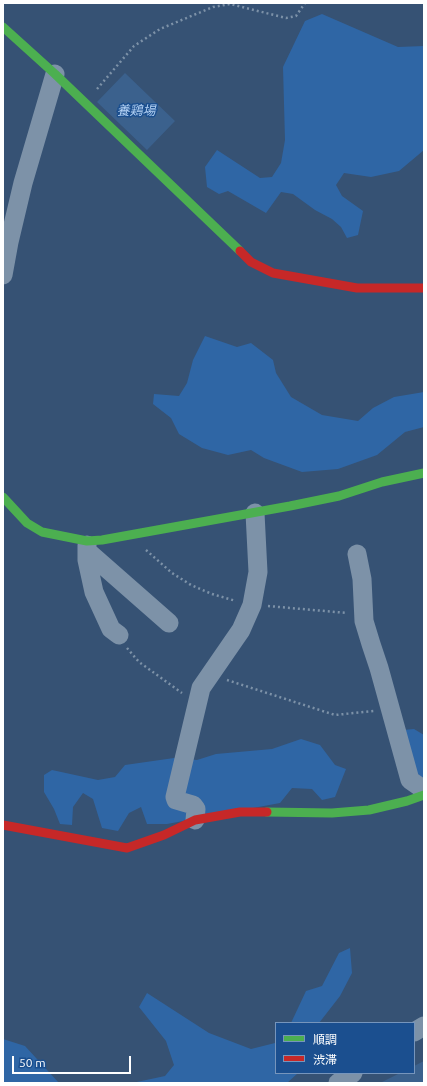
<!DOCTYPE html>
<html>
<head>
<meta charset="utf-8">
<style>
  body { margin:0 }
  #map { position:relative; width:427px; height:1086px; overflow:hidden; background:#365274; font-family:Ubuntu,"Noto Sans JP",sans-serif }
  canvas { display:block }
  .frame { position:absolute; inset:0; border:4px solid #fff; pointer-events:none }
  .legend { position:absolute; left:275px; top:1022px; width:140px; height:52px; box-sizing:border-box; background:#1b4f8f; border:1px solid #7695bc; margin:0; padding:5px 7px; list-style:none; font-size:12px; color:#fff }
  .legend li { display:flex; align-items:center; gap:8px; height:20px }
  .legend b { width:20px; border:1px solid #7695bc }
  .scale { position:absolute; left:12px; top:1056px; width:119px; height:18px; box-sizing:border-box; border:2px solid #fff; border-top:0; padding-left:5px; font-size:12px; line-height:14px; white-space:nowrap; color:#fff; -webkit-text-stroke:3px #1b4f8f; paint-order:stroke }
</style>
</head>
<body>
<div id="map">
<canvas width="427" height="1086"></canvas>
<div class="frame"></div>
<ul class="legend">
<li><b style="height:5px;background:#4caf50"></b>順調</li>
<li><b style="height:5px;background:#c62828"></b>渋滞</li>
</ul>
<div class="scale">50 m</div>
</div>
<script>
const ctx = document.querySelector('canvas').getContext('2d');
ctx.lineJoin = 'round';
function fillPath(path, color) { ctx.fillStyle = color; ctx.fill(path, 'evenodd'); }
const poly = rows => new Path2D(rows.map(r => 'M' + r).join(''));
function strokePath(path, color, width, dash) { ctx.strokeStyle = color; ctx.lineWidth = width; ctx.lineCap = dash ? 'butt' : 'round'; ctx.setLineDash(dash || []); ctx.stroke(path); }
function label(font, color, halo, rows, align = 'center') {
  ctx.font = font + ' Ubuntu,"Noto Sans JP",sans-serif'; ctx.lineWidth = 3; ctx.setLineDash([]); ctx.textBaseline = 'middle'; ctx.strokeStyle = halo; ctx.fillStyle = color; for (const [text, x, y, turn = 0] of rows) {
    ctx.save(); ctx.translate(x, y); ctx.rotate((+turn || 0) * Math.PI / 180); ctx.textAlign = isNaN(turn) ? turn : align; if (halo) ctx.strokeText(text, 0, 0); ctx.fillText(text, 0, 0); ctx.restore();
  }
}
const green = poly([
  [322,14,398,47,424,46,424,150,399,171,371,177,344,173,336,185,342,196,363,211,358,235,347,238,341,227,332,219,315,210,293,194,281,192,266,213,228,191,219,194,207,187,205,167,217,150,260,178,272,177,281,163,285,140,283,67,305,21],
  [205,336,237,347,251,343,273,360,276,373,291,397,322,415,358,421,373,408,394,397,424,392,424,427,405,432,377,455,338,469,302,472,264,458,251,450,228,455,202,448,179,434,171,418,153,404,154,394,179,396,187,383,193,360],
  [414,729,424,735,424,780,414,770,403,730],
  [301,739,320,745,335,765,346,769,335,797,322,800,312,789,292,788,280,803,167,824,147,824,141,807,129,813,118,831,102,828,93,799,83,793,73,807,72,825,60,824,54,809,44,792,44,775,52,770,98,780,115,777,125,765,174,758,197,760,216,754,272,749],
  [350,948,352,973,340,996,319,1023,291,1023,306,991,322,986,339,953],
  [147,993,209,1033,251,1049,275,1043,276,1041,276,1073,298,1073,287,1083,132,1083,165,1076,174,1065,166,1041,139,1007],
  [3,1039,25,1046,59,1083,3,1083]
]);
const water = poly([
  [125,73,175,121,147,150,97,102],
  [424,1061,424,1083,380,1083,400,1073,414,1073,414,1066]
]);
const path = poly([
  [97,89,134,46,160,29,213,7,230,4,286,18,296,16,305,3],
  [146,550,172,573,191,585,212,594,236,601],
  [268,606,347,613],
  [127,648,139,662,182,693],
  [227,680,335,715,374,711]
]);
const street = poly([
  [3,275,9,242,23,183,55,74],
  [87,545,87,560,94,592,111,629,119,635],
  [87,551,169,623],
  [357,554,362,579,364,621,371,644,379,668,410,780,420,787,424,787],
  [195,820,196,809,193,805,176,800,175,797,201,688,241,630,252,605,258,572,255,513],
  [414,1032,424,1026],
  [338,1083,353,1073]
]);
const fast = poly([
  [3,27,55,74,240,251],
  [3,497,27,523,42,532,87,541,102,540,290,506,339,496,382,482,424,473],
  [267,812,332,813,369,810,407,801,424,795]
]);
const jam = poly([
  [240,251,251,262,273,273,357,288,424,288],
  [3,825,127,848,164,835,195,820,240,812,267,812]
]);
const waterNames = [
  ["養鶏場",136,111]
];
fillPath(green, '#2f66a5');
fillPath(water, '#3b618d');
strokePath(path, '#7d92a8', 2.5, [2, 3]);
strokePath(street, '#7d92a8', 19);
strokePath(fast, '#4caf50', 9);
strokePath(jam, '#c62828', 9);
label('italic 13px', '#b5d3f5', '#1b4f8f', waterNames);
</script>
</body>
</html>
